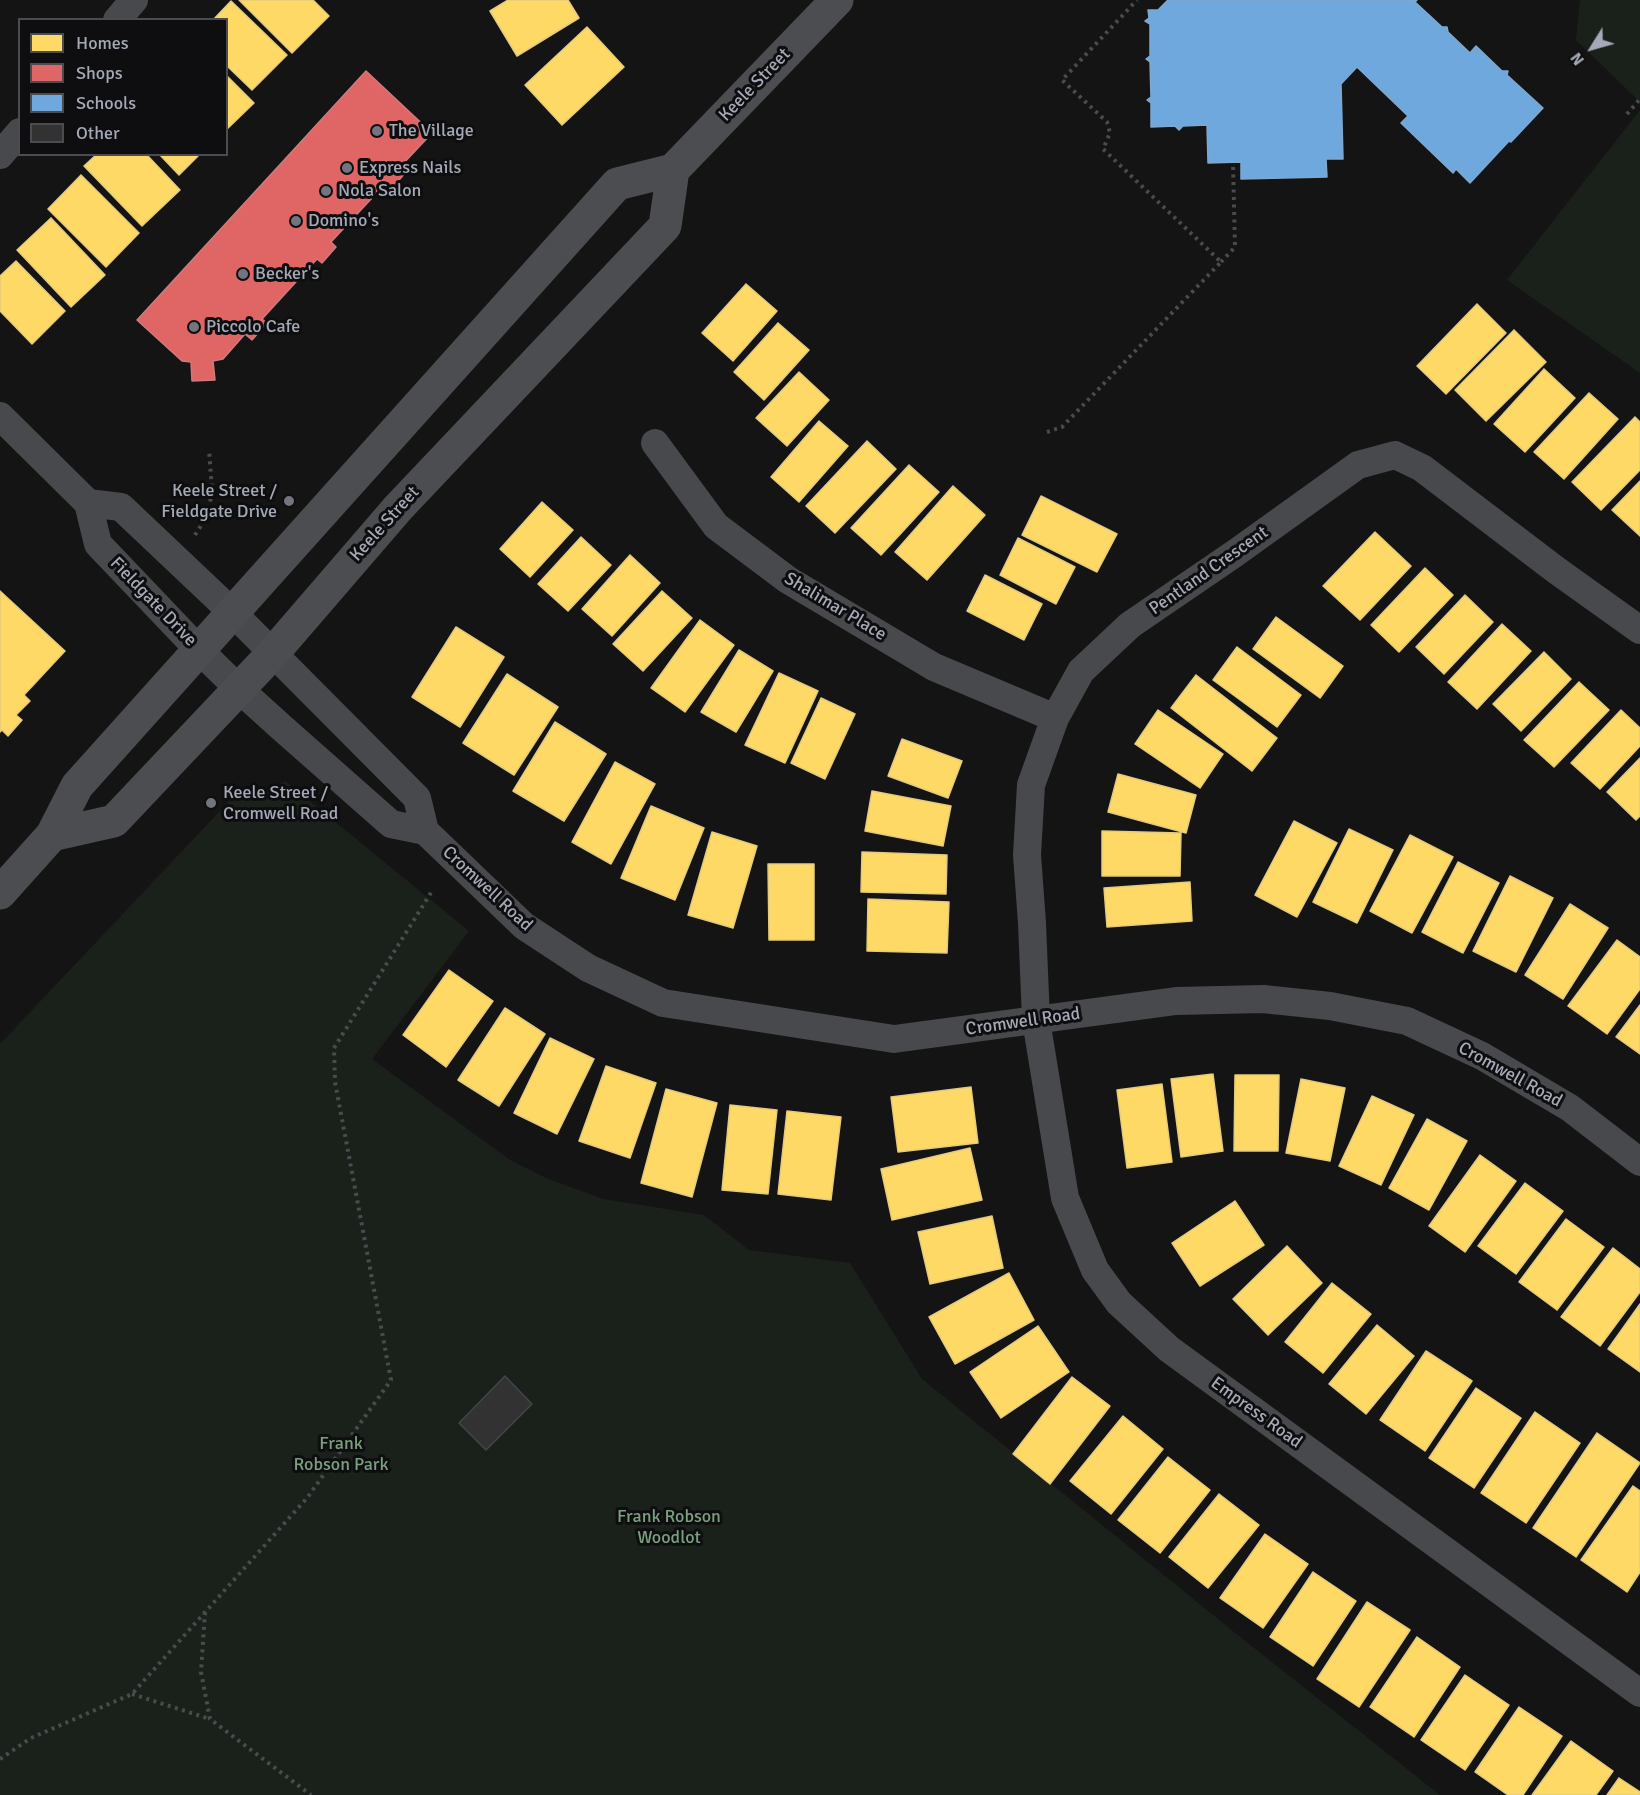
<!DOCTYPE html>
<html>
<head>
<meta charset="utf-8">
<style>
  body { margin:0 }
  #map { position:relative; width:1640px; height:1795px; overflow:hidden; background:#141414; font-family:Signika,sans-serif }
  canvas { display:block }
  .legend { position:absolute; left:18px; top:18px; width:210px; height:138px; box-sizing:border-box; background:#0e0e10; border:2px solid #4a4c52; margin:0; padding:8px 10px; list-style:none; font-size:18px; color:#a4a9b6 }
  .legend li { display:flex; align-items:center; gap:12px; height:30px }
  .legend b { width:30px; border:2px solid #4a4c52 }
  .north { position:absolute; left:1562px; top:18px; width:60px; height:60px; -webkit-text-stroke:4px #0e0e10; paint-order:stroke; rotate:233deg; font-size:16px; font-weight:700; line-height:24px; text-align:center; color:#a4a9b6 }
  .north::after { content:''; display:block; margin:auto; width:21px; height:27px; background:#a4a9b6; clip-path:polygon(50% 0,100% 100%,50% 72%,0 100%) }
</style>
</head>
<body>
<div id="map">
<canvas width="1640" height="1795"></canvas>
<ul class="legend">
<li><b style="height:16px;background:#ffd966"></b>Homes</li>
<li><b style="height:16px;background:#e06666"></b>Shops</li>
<li><b style="height:16px;background:#6fa8dc"></b>Schools</li>
<li><b style="height:16px;background:#323233"></b>Other</li>
</ul>
<div class="north">N</div>
</div>
<script>
const g = document.querySelector('canvas').getContext('2d');
g.lineJoin = 'round';
function fill(path, color) { g.fillStyle = color; g.fill(path, 'evenodd'); }
const poly = rows => new Path2D(rows.map(r => 'M' + r).join(''));
function stroke(path, color, width, dash) { g.strokeStyle = color; g.lineWidth = width; g.lineCap = dash ? 'butt' : 'round'; g.setLineDash(dash || []); g.stroke(path); }
function drawText(font, color, halo, rows, align = 'center') {
  g.font = font + ' Signika,sans-serif'; g.lineWidth = 6; g.setLineDash([]); g.textBaseline = 'middle'; g.strokeStyle = halo; g.fillStyle = color; for (const [text, x, y, turn = 0] of rows) {
    g.save(); g.translate(x, y); g.rotate((+turn || 0) * Math.PI / 180); g.textAlign = isNaN(turn) ? turn : align; if (halo) g.strokeText(text, 0, 0); g.fillText(text, 0, 0); g.restore();
  }
}
const green = poly([
  [1580,0,1640,0,1640,102,1576,40],
  [1640,110,1640,373,1507,280],
  [285,781,469,931,372,1059,510,1160,546,1178,603,1199,704,1215,749,1250,850,1263,922,1379,1244,1640,1440,1795,0,1795,0,1044,235,795,257,796]
]);
const homes = poly([
  [239,0,313,0,329,16,292,53,239,0],
  [508,0,568,0,579,18,517,56,490,11,508,0],
  [231,1,287,55,252,90,226,65,226,20,213,20,231,1],
  [587,27,624,67,562,125,525,85,587,27],
  [226,75,254,103,226,130,226,75],
  [97,154,146,154,180,190,142,226,84,166,97,154],
  [159,154,200,154,179,175,159,154],
  [81,175,139,233,106,267,48,209,81,175],
  [51,218,105,275,71,307,17,250,51,218],
  [16,261,65,311,32,344,0,311,0,276,16,261],
  [746,284,777,311,733,361,702,333,746,284],
  [1477,304,1506,333,1446,394,1417,366,1477,304],
  [778,323,809,350,764,400,734,372,778,323],
  [1514,330,1546,362,1486,421,1455,390,1514,330],
  [1544,369,1575,398,1525,452,1494,424,1544,369],
  [799,372,829,400,787,446,756,418,799,372],
  [1589,393,1618,419,1564,479,1534,452,1589,393],
  [1635,417,1640,422,1640,470,1601,510,1572,482,1635,417],
  [819,421,848,446,799,502,771,477,819,421],
  [867,441,896,469,835,533,806,506,867,441],
  [909,465,939,492,881,555,851,528,909,465],
  [1640,481,1640,536,1612,510,1640,481],
  [953,486,985,515,927,580,895,552,953,486],
  [1041,496,1117,534,1097,572,1022,535,1041,496],
  [542,502,573,530,530,577,500,549,542,502],
  [1375,532,1411,566,1360,620,1323,586,1375,532],
  [581,537,611,565,568,611,538,584,581,537],
  [1018,538,1075,567,1056,604,1000,575,1018,538],
  [630,555,660,583,612,636,582,609,630,555],
  [1425,568,1453,595,1399,652,1371,625,1425,568],
  [985,575,1042,604,1024,640,967,611,985,575],
  [0,591,65,651,24,695,30,701,16,715,22,720,8,736,2,730,0,732,0,591],
  [662,591,692,618,643,671,613,644,662,591],
  [1465,595,1493,622,1444,674,1416,647,1465,595],
  [1276,617,1343,666,1320,698,1253,649,1276,617],
  [700,620,734,645,685,712,651,688,700,620],
  [1502,624,1531,651,1477,709,1448,682,1502,624],
  [456,627,504,657,460,727,412,697,456,627],
  [1237,647,1301,695,1277,727,1213,680,1237,647],
  [739,650,773,671,736,732,701,712,739,650],
  [1544,652,1571,679,1521,731,1493,704,1544,652],
  [779,673,818,691,785,763,745,745,779,673],
  [507,674,558,707,514,775,463,743,507,674],
  [1196,675,1277,738,1252,771,1171,708,1196,675],
  [1579,682,1609,710,1554,767,1524,740,1579,682],
  [821,698,855,714,825,779,791,763,821,698],
  [1158,710,1223,754,1200,788,1135,744,1158,710],
  [1621,710,1640,728,1640,746,1600,789,1571,763,1621,710],
  [555,722,606,754,564,821,513,791,555,722],
  [902,739,962,761,948,798,888,776,902,739],
  [1640,758,1640,816,1636,820,1607,792,1640,758],
  [615,762,655,784,611,864,572,842,615,762],
  [1118,774,1196,795,1186,833,1108,812,1118,774],
  [872,791,951,806,943,846,865,831,872,791],
  [651,806,704,828,675,900,621,878,651,806],
  [1294,821,1337,843,1297,917,1255,895,1294,821],
  [1349,829,1393,850,1357,923,1313,902,1349,829],
  [1102,831,1181,833,1180,876,1102,876,1102,831],
  [712,832,757,846,733,928,688,915,712,832],
  [1410,835,1453,857,1412,933,1370,911,1410,835],
  [862,852,947,855,946,894,861,892,862,852],
  [1458,862,1499,883,1463,953,1422,932,1458,862],
  [768,864,814,864,814,940,769,940,768,864],
  [1510,876,1553,898,1516,972,1473,951,1510,876],
  [1190,882,1192,921,1107,927,1104,888,1190,882],
  [868,899,949,902,947,953,867,951,868,899],
  [1570,904,1608,928,1563,999,1525,975,1570,904],
  [1617,940,1640,957,1640,989,1607,1034,1568,1006,1617,940],
  [449,970,493,1001,446,1067,403,1035,449,970],
  [1640,1005,1640,1054,1616,1037,1640,1005],
  [505,1008,545,1034,499,1106,458,1080,505,1008],
  [550,1038,594,1059,557,1134,514,1113,550,1038],
  [606,1066,656,1083,630,1158,579,1141,606,1066],
  [1213,1074,1223,1151,1181,1157,1171,1079,1213,1074],
  [1235,1075,1279,1075,1278,1151,1234,1151,1235,1075],
  [1301,1079,1345,1088,1330,1161,1286,1153,1301,1079],
  [1162,1084,1172,1162,1127,1168,1117,1090,1162,1084],
  [971,1087,978,1143,898,1152,891,1097,971,1087],
  [666,1089,717,1103,692,1197,641,1183,666,1089],
  [1372,1096,1414,1115,1381,1185,1339,1166,1372,1096],
  [730,1105,777,1110,768,1194,722,1190,730,1105],
  [787,1111,841,1117,831,1200,778,1194,787,1111],
  [1427,1119,1467,1141,1429,1210,1389,1188,1427,1119],
  [970,1148,982,1200,892,1220,881,1169,970,1148],
  [1480,1155,1516,1181,1465,1252,1429,1226,1480,1155],
  [1525,1183,1563,1211,1516,1274,1478,1246,1525,1183],
  [1235,1201,1264,1245,1200,1286,1172,1243,1235,1201],
  [992,1216,1003,1268,930,1284,918,1232,992,1216],
  [1566,1219,1604,1247,1557,1310,1519,1282,1566,1219],
  [1287,1246,1322,1283,1268,1335,1233,1299,1287,1246],
  [1613,1248,1640,1269,1640,1292,1600,1346,1561,1317,1613,1248],
  [1009,1273,1034,1320,955,1364,929,1317,1009,1273],
  [1332,1283,1371,1314,1323,1373,1285,1342,1332,1283],
  [1640,1304,1640,1372,1608,1349,1640,1304],
  [1377,1325,1414,1356,1366,1414,1329,1384,1377,1325],
  [1038,1326,1069,1372,1001,1418,970,1372,1038,1326],
  [1426,1351,1472,1381,1425,1451,1380,1420,1426,1351],
  [1072,1377,1110,1406,1050,1484,1013,1454,1072,1377],
  [1476,1388,1521,1418,1474,1488,1429,1458,1476,1388],
  [1535,1412,1580,1443,1526,1523,1481,1493,1535,1412],
  [1123,1416,1163,1449,1111,1514,1070,1481,1123,1416],
  [1597,1433,1640,1463,1576,1557,1533,1528,1597,1433],
  [1168,1457,1210,1490,1160,1553,1118,1520,1168,1457],
  [1633,1486,1640,1491,1640,1572,1627,1592,1581,1560,1633,1486],
  [1219,1494,1259,1525,1208,1588,1169,1557,1219,1494],
  [1265,1534,1308,1564,1263,1628,1220,1598,1265,1534],
  [1313,1572,1356,1601,1313,1666,1270,1637,1313,1572],
  [1367,1602,1410,1630,1359,1707,1317,1679,1367,1602],
  [1417,1637,1460,1667,1414,1737,1370,1707,1417,1637],
  [1465,1675,1509,1705,1465,1770,1421,1740,1465,1675],
  [1519,1707,1562,1736,1523,1795,1508,1795,1475,1772,1519,1707],
  [1571,1741,1613,1771,1596,1795,1532,1795,1571,1741],
  [1619,1778,1640,1792,1640,1795,1607,1795,1619,1778]
]);
const shops = poly([
  [366,71,432,133,401,166,407,171,392,188,386,183,331,242,336,247,322,263,317,259,262,319,267,323,252,340,245,334,223,359,213,361,215,380,192,381,191,362,182,361,137,320,366,71]
]);
const schools = poly([
  [1168,0,1417,0,1415,2,1442,27,1447,27,1448,32,1470,53,1476,46,1502,71,1508,71,1507,75,1543,108,1511,142,1509,141,1470,183,1456,169,1453,173,1401,123,1408,116,1357,67,1341,84,1343,159,1326,159,1327,177,1241,179,1241,162,1208,163,1207,125,1183,126,1179,130,1175,126,1151,127,1151,103,1147,100,1151,97,1150,62,1146,59,1150,56,1150,24,1145,21,1149,18,1148,10,1158,10,1168,0]
]);
const building = poly([
  [505,1376,532,1404,486,1450,459,1423,505,1376]
]);
const path = poly([
  [1627,114,1640,99],
  [1221,262,1235,247,1233,163],
  [1047,432,1062,427,1221,262,1103,149,1110,133,1107,122,1062,80,1137,0],
  [195,535,208,515,212,490,209,450],
  [205,1612,201,1672,210,1719,311,1795],
  [132,1694,210,1719],
  [0,1759,31,1738,132,1694,307,1498,391,1380,335,1082,334,1048,432,891]
]);
const minor = poly([
  [117,20,134,0],
  [0,155,20,132],
  [0,416,88,503,98,544,199,650,239,689,281,727,391,824,425,831,524,926,588,968,663,1003,894,1039,1176,1001,1263,999,1330,1006,1407,1021,1482,1056,1570,1108,1640,1162],
  [655,443,716,526,788,580,934,667,1055,718],
  [88,503,121,507,233,613,417,798,425,831],
  [1640,630,1556,570,1422,468,1395,455,1358,465,1234,554,1130,625,1081,671,1055,718,1031,785,1027,855,1032,923,1036,1020,1065,1198,1095,1270,1119,1303,1169,1349,1640,1693]
]);
const secondary = poly([
  [52,835,114,821,273,653,398,508,665,226,673,170],
  [0,893,52,835,77,786,617,184,673,170,837,0]
]);
const markers = [
  [377,131,6,"#72757d"],
  [347,168,6,"#72757d"],
  [326,191,6,"#72757d"],
  [296,221,6,"#72757d"],
  [243,274,6,"#72757d"],
  [194,327,6,"#72757d"],
  [289,501,6,"#72757d"],
  [211,803,6,"#72757d"]
];
const streetNames = [
  ["Keele Street",755,85,-46],
  ["Keele Street",385,524,-48],
  ["Pentland Crescent",1209,571,-35],
  ["Fieldgate Drive",153,602,46],
  ["Shalimar Place",835,607,31],
  ["Cromwell Road",487,889,43],
  ["Cromwell Road",1023,1022,-8],
  ["Cromwell Road",1510,1075,29],
  ["Empress Road",1256,1413,36]
];
const poiNames = [
  ["The Village",389,131],
  ["Express Nails",359,168],
  ["Nola Salon",338,191],
  ["Domino's",308,221],
  ["Becker's",255,274],
  ["Piccolo Cafe",206,327],
  ["Keele Street /",277,491,"right"],
  ["Fieldgate Drive",277,512,"right"],
  ["Keele Street /",223,793],
  ["Cromwell Road",223,814]
];
const parkNames = [
  ["Frank",341,1444],
  ["Robson Park",341,1465],
  ["Frank Robson",669,1517],
  ["Woodlot",669,1538]
];
fill(green, '#1a211b');
fill(homes, '#ffd966');
stroke(homes, '#e4cb7e', 1.5);
fill(shops, '#e06666');
stroke(shops, '#ce7a7e', 1.5);
fill(schools, '#6fa8dc');
stroke(schools, '#7fa8d1', 1.5);
fill(building, '#323233');
stroke(building, '#424448', 1.5);
stroke(path, '#4a4b4f', 4, [3, 4.5]);
stroke(minor, '#48494d', 28);
stroke(secondary, '#4c4d51', 33);
for (const [x, y, r, color] of markers) { const dot = new Path2D(); dot.arc(x, y, r, 0, 2 * Math.PI); g.fillStyle = color; g.fill(dot); stroke(dot, '#0e0e10', 2); }
drawText('18px', '#a4a9b6', '#0e0e10', streetNames);
drawText('18px', '#a4a9b6', '#0e0e10', poiNames, 'left');
drawText('18px', '#7aa17e', '#0e0e10', parkNames);
</script>
</body>
</html>
